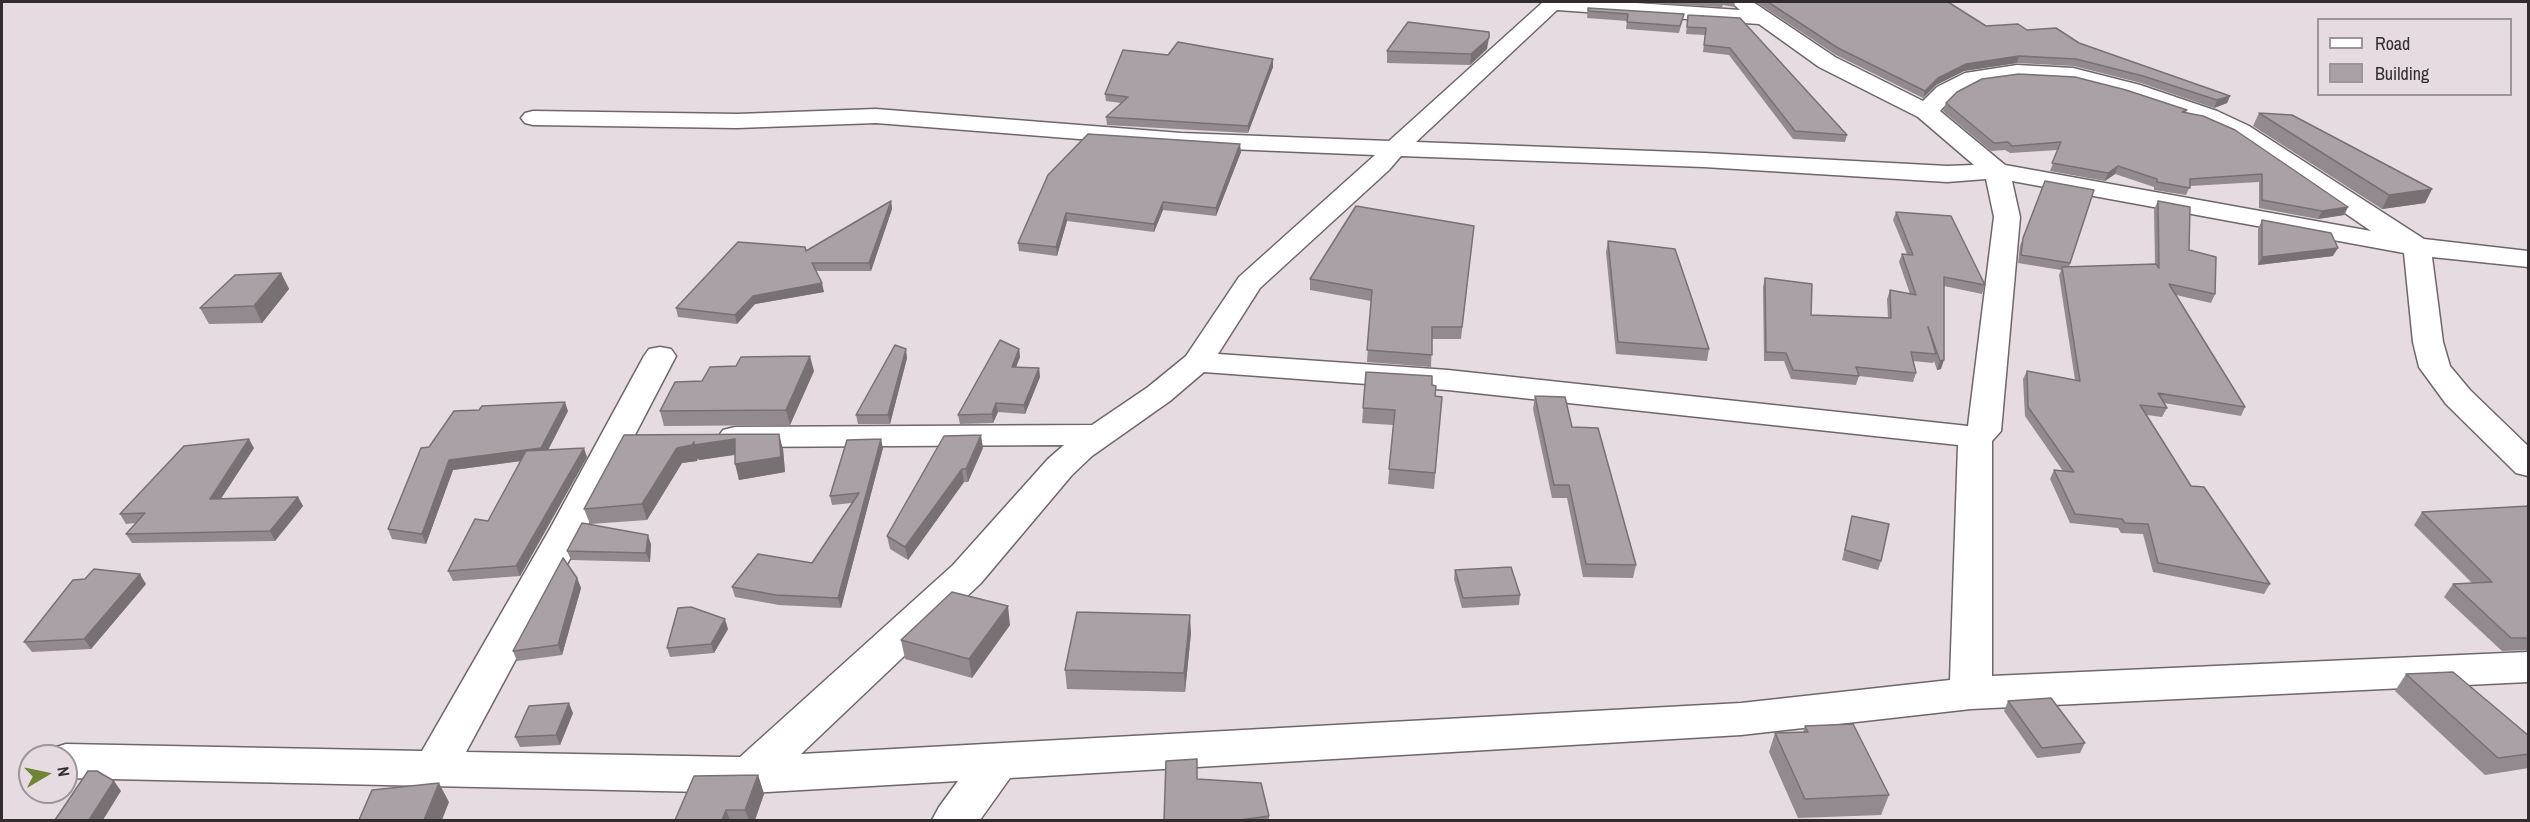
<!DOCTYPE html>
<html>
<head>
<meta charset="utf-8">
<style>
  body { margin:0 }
  #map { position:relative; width:2530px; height:822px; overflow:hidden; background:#e5dbe0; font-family:"Archivo Narrow",sans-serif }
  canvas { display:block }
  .frame { position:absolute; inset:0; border:3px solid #312d2f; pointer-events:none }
  .legend { position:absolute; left:2317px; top:18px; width:195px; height:78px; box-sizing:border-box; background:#e5dbe0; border:2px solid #9d9599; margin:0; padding:8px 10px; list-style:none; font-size:18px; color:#312d2f }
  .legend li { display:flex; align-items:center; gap:12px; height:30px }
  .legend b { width:30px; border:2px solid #9d9599 }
  .north { position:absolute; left:18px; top:744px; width:60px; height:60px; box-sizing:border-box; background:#e5dbe0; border:2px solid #9d9599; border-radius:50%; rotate:81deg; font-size:16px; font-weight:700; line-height:24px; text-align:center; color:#312d2f }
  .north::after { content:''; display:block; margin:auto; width:21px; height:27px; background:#6f8435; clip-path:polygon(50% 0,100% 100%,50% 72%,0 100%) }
</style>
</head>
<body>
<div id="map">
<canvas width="2530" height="822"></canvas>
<div class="frame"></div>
<ul class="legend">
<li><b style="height:8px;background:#fff"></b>Road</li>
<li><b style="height:16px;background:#aaa1a6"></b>Building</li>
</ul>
<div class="north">N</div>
</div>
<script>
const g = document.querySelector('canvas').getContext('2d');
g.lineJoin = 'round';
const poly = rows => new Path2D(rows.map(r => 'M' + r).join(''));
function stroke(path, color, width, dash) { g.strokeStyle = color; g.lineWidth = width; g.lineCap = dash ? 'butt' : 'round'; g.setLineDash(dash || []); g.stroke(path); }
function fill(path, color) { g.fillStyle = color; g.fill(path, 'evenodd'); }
const minor = poly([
  [1543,2,1622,2,1740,10,1731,2,1753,2,1835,57,1923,101,1937,87,1965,73,2017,65,2073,68,2140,85,2217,111,2249,126,2424,239,2528,251,2528,267,2432,257,2443,342,2450,366,2470,390,2528,446,2528,476,2516,473,2446,404,2419,367,2413,342,2404,253,2012,181,2020,217,2001,431,1992,441,1992,676,2528,652,2528,682,1971,709,1741,735,1010,778,980,820,932,820,939,807,958,781,750,793,66,778,66,756,47,756,50,749,66,744,422,751,551,527,644,356,649,349,660,347,671,349,676,356,587,527,466,752,740,757,953,565,1048,459,1064,445,735,447,723,444,718,437,723,430,735,427,1092,425,1148,387,1186,356,1239,277,1375,155,1181,147,876,123,737,128,533,125,525,123,521,118,525,113,533,111,737,114,876,109,1181,133,1389,141,1543,2],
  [1557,10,1759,24,1819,67,1918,117,1974,165,1947,166,1704,153,1416,142,1557,10],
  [2017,79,2073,82,2124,95,2201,121,2233,136,2371,231,2005,165,1940,111,1953,97,1979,84,2017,79],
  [1401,156,1704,167,1947,182,1986,179,1994,217,1968,426,1448,370,1218,354,1260,288,1389,170,1401,156],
  [1204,372,1448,390,1958,445,1950,680,1741,703,801,754,981,583,1072,475,1092,456,1170,401,1204,372]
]);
const wall = poly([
  [1622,2,1735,2,1734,7,1723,5,1722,7],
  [1756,2,1948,2,1986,26,2027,30,2079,43,2230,96,2227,103,2214,108,2141,83,2074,66,2017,63,1964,71,1936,85,1923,98,1836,55],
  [1588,8,1684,14,1679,33,1626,29,1627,21,1587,18],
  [1688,15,1847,135,1845,142,1793,139,1729,55,1703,52,1705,35,1686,34],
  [1487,49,1470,65,1387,63,1387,51],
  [1168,55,1273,59,1273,67,1248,133,1107,125,1106,117,1121,103,1106,101,1105,94],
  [1946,103,2187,110,2186,112,2348,207,2344,215,2318,219,2259,208,2259,182,2190,186,2186,195,2154,190,2154,187,2115,174,2105,181,2050,171,2058,150,2010,153,2005,150,1991,151,1943,111],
  [2259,113,2432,189,2425,203,2382,209,2253,126],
  [1088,134,1241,152,1216,216,1163,210,1154,232,1067,221,1057,256,1019,251,1018,243],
  [2045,181,2094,190,2069,267,2155,264,2154,209,2158,201,2215,294,2211,303,2176,295,2245,407,2241,416,2164,403,2167,408,2162,417,2147,415,2191,486,2270,584,2264,594,2153,572,2143,534,2121,533,2118,528,2070,523,2050,479,2054,470,2063,471,2025,416,2023,379,2027,371,2075,380,2059,275,2061,270,2018,263,2020,246],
  [891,201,892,209,871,271,816,271,824,292,755,304,737,324,678,317,676,308,806,251],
  [1896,212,1985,285,1982,294,1944,286,1941,369,1937,370,1934,361,1933,363,1913,361,1916,373,1913,382,1859,376,1856,385,1791,379,1784,361,1764,361,1763,287,1765,278,1811,315,1888,318,1887,299,1890,290,1910,294,1899,262,1902,254,1907,254,1893,220],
  [2262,220,2333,256,2258,265,2258,229],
  [1474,226,1461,339,1432,339,1431,367,1367,362,1371,301,1310,290,1310,279],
  [1608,241,1709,349,1707,361,1616,354,1606,252],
  [281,273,289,289,262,323,209,324,200,308],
  [1019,349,1020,357,1016,367,1039,368,1040,377,1025,414,998,412,993,423,960,424,958,415],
  [907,358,890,424,858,424,856,415],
  [814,371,790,425,664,426,660,411,702,381],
  [1366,372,1432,385,1435,396,1442,397,1434,489,1388,484,1393,425,1362,423],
  [1535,396,1572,427,1636,565,1633,578,1583,577,1567,498,1552,498,1533,409],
  [568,411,548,450,587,457,520,576,453,581,448,571,488,521,521,461,453,470,426,544,392,539,388,529,429,447],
  [624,435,783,449,785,472,739,480,735,455,699,460,698,458,697,461,682,463,647,520,590,524,584,509],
  [254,448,221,498,298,497,303,506,275,541,132,543,126,534,135,523,126,524,120,514],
  [883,448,841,608,779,605,735,597,732,587,812,563,852,503,832,505,830,496],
  [983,448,968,482,964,482,908,560,890,549,887,536],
  [2529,506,2529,650,2502,651,2444,597,2453,584,2472,583,2414,525,2422,512],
  [1852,516,1881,561,1878,570,1842,560],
  [651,544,650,562,571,560,567,551],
  [1455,570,1520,595,1519,605,1462,608,1454,579],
  [577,578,581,588,562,655,517,661,513,651],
  [146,584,91,649,32,652,24,642],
  [1010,625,972,678,905,659,901,640],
  [728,629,714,653,670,657,667,648],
  [1191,633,1185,692,1067,689,1065,670],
  [2406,674,2529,754,2529,768,2485,775,2395,691],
  [2008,701,2085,743,2080,753,2037,758,2004,711],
  [573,713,560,745,520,747,515,737],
  [1805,726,1889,795,1881,815,1798,818,1769,752,1775,733,1803,732],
  [1197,769,1197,779,1269,816,1269,820,1164,820],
  [758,775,764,794,755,820,675,820]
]);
const shadedWall = poly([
  [1489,38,1487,49,1470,65,1471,54],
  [2019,56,2017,63,1964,71,1936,85,1923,98,1925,91,1938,78,1966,64],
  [1273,59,1273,67,1248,133,1248,126],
  [2230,96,2227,103,2214,108,2217,100],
  [1240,144,1241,152,1216,216,1216,208],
  [2118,166,2115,174,2105,181,2108,173],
  [2432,189,2425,203,2382,209,2389,195],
  [891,201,892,209,871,271,869,263],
  [1163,202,1163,210,1154,232,1154,224],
  [2348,207,2344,215,2318,219,2322,211],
  [1066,213,1067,221,1057,256,1056,247],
  [2338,248,2333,256,2258,265,2262,257],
  [281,273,289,289,262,323,254,306],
  [822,283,824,292,755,304,737,324,735,315,753,296],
  [906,349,907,358,890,424,888,415],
  [1019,349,1020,357,1013,375,1012,367],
  [810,356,814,371,790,425,786,410],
  [1944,360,1941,369,1937,370,1940,361],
  [1039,368,1040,377,1025,414,1024,405],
  [565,402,568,411,544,458,453,470,426,544,422,534,449,460],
  [996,403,998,412,993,423,992,414],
  [779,434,783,449,785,472,739,480,735,464],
  [981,435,983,448,968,482,966,469],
  [249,439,254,448,215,508,210,499],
  [735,439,739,454,699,460,698,458,697,461,682,463,647,520,642,504,677,448,694,442],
  [881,439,883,448,841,608,838,598],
  [584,448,587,457,520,576,516,566],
  [962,469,964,482,908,560,905,547],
  [298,497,303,506,275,541,270,531],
  [648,535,651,544,650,562,646,553],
  [140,574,146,584,91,649,84,639],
  [577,578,581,588,562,655,558,645],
  [1008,606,1010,625,972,678,969,659],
  [1190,615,1191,633,1185,692,1184,673],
  [725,619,728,629,714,653,711,644],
  [569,703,573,713,560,745,556,735],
  [758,775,764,794,755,820,749,820,745,810],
  [114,781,121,791,103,820,89,820],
  [439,783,449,802,442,820,424,820],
  [726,810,730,820,722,820]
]);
const building = poly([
  [1768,2,1948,2,1986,26,2018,24,2027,30,2056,28,2079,43,2230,96,2217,100,2143,76,2076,59,2019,56,1966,64,1938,78,1925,91,1838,48,1768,2],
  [1588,8,1684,14,1680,26,1627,22,1628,14,1588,11,1588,8],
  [1688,15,1740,18,1847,135,1795,131,1730,48,1704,45,1706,28,1687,27,1688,15],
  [1408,22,1489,32,1489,38,1471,54,1387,51,1408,22],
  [1178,42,1273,59,1248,126,1106,117,1128,97,1105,94,1123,50,1168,55,1178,42],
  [2019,74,2075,77,2126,90,2187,110,2182,112,2203,116,2235,130,2348,207,2322,211,2262,200,2262,174,2190,179,2190,188,2157,182,2157,179,2118,166,2108,173,2052,163,2061,142,2012,146,2008,142,1994,143,1946,103,1957,92,1982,79,2019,74],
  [2259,113,2292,115,2432,189,2389,195,2259,113],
  [1088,134,1240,144,1216,208,1163,202,1154,224,1066,213,1056,247,1018,243,1048,175,1088,134],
  [2045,181,2094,190,2070,263,2021,255,2023,238,2045,181],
  [891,201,869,263,812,263,822,283,753,296,735,315,676,308,738,242,805,247,806,251,891,201],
  [2158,201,2190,207,2189,250,2216,257,2215,294,2169,284,2245,407,2158,393,2167,408,2140,405,2191,486,2204,487,2270,584,2158,563,2148,524,2125,523,2122,519,2075,514,2054,470,2074,472,2028,407,2027,371,2080,381,2062,267,2156,264,2159,268,2158,201],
  [1356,206,1474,226,1462,327,1432,327,1432,355,1367,350,1372,290,1310,279,1356,206],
  [1896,212,1951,216,1985,285,1944,277,1944,360,1940,361,1928,327,1936,354,1911,352,1916,373,1856,367,1859,376,1793,370,1786,353,1766,352,1765,278,1812,284,1811,315,1891,318,1890,290,1916,295,1902,254,1913,255,1896,212],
  [2262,220,2331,233,2338,248,2262,257,2262,220],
  [1608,241,1675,249,1709,349,1618,342,1608,241],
  [281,273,254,306,200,308,235,275,281,273],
  [1000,340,1019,349,1012,367,1039,368,1024,405,996,403,992,414,958,415,1000,340],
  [895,345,906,349,888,415,856,415,895,345],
  [810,356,786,410,660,411,675,382,702,381,710,367,736,366,741,357,810,356],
  [1366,372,1432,376,1432,385,1436,386,1435,396,1442,397,1435,473,1389,469,1395,410,1363,408,1366,372],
  [1535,396,1565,397,1572,427,1598,428,1636,565,1586,564,1569,485,1554,485,1535,396],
  [565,402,541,448,449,460,422,534,388,529,421,448,429,447,454,411,479,410,482,406,565,402],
  [779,434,781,457,735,464,735,439,694,445,694,442,692,445,677,448,642,504,584,509,624,435,779,434],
  [981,435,966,469,962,469,905,547,887,536,944,436,981,435],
  [249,439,210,499,298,497,270,531,126,534,145,513,120,514,184,446,249,439],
  [881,439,838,598,776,595,732,587,758,554,812,563,859,493,830,496,847,440,881,439],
  [584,448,516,566,448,571,475,519,488,521,526,451,584,448],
  [2529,506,2529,638,2511,638,2453,584,2492,582,2422,512,2529,506],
  [1852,516,1889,524,1881,561,1845,550,1852,516],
  [582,523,648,535,646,553,567,551,582,523],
  [563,558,577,578,558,645,513,651,563,558],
  [1511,567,1520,595,1463,598,1455,570,1511,567],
  [94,569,140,574,84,639,24,642,73,580,85,579,94,569],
  [952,592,1008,606,969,659,901,640,952,592],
  [691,607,725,619,711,644,667,648,678,608,691,607],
  [1077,612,1190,615,1184,673,1065,670,1077,612],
  [2453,672,2529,736,2529,754,2498,758,2406,674,2453,672],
  [2051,698,2085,743,2042,748,2008,701,2051,698],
  [569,703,556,735,515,737,529,706,569,703],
  [1853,724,1889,795,1805,799,1775,733,1808,732,1805,726,1853,724],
  [1197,759,1197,779,1261,783,1269,816,1240,820,1164,820,1166,761,1197,759],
  [88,771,97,771,114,781,89,820,55,820,88,771],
  [758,775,745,810,726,810,722,820,675,820,694,776,758,775],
  [439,783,424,820,359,820,372,790,439,783]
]);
stroke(minor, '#6f666b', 3);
fill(minor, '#fff');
fill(wall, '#928a8f');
fill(shadedWall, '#777174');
fill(building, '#aaa1a6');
stroke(building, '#777174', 1.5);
</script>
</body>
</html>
